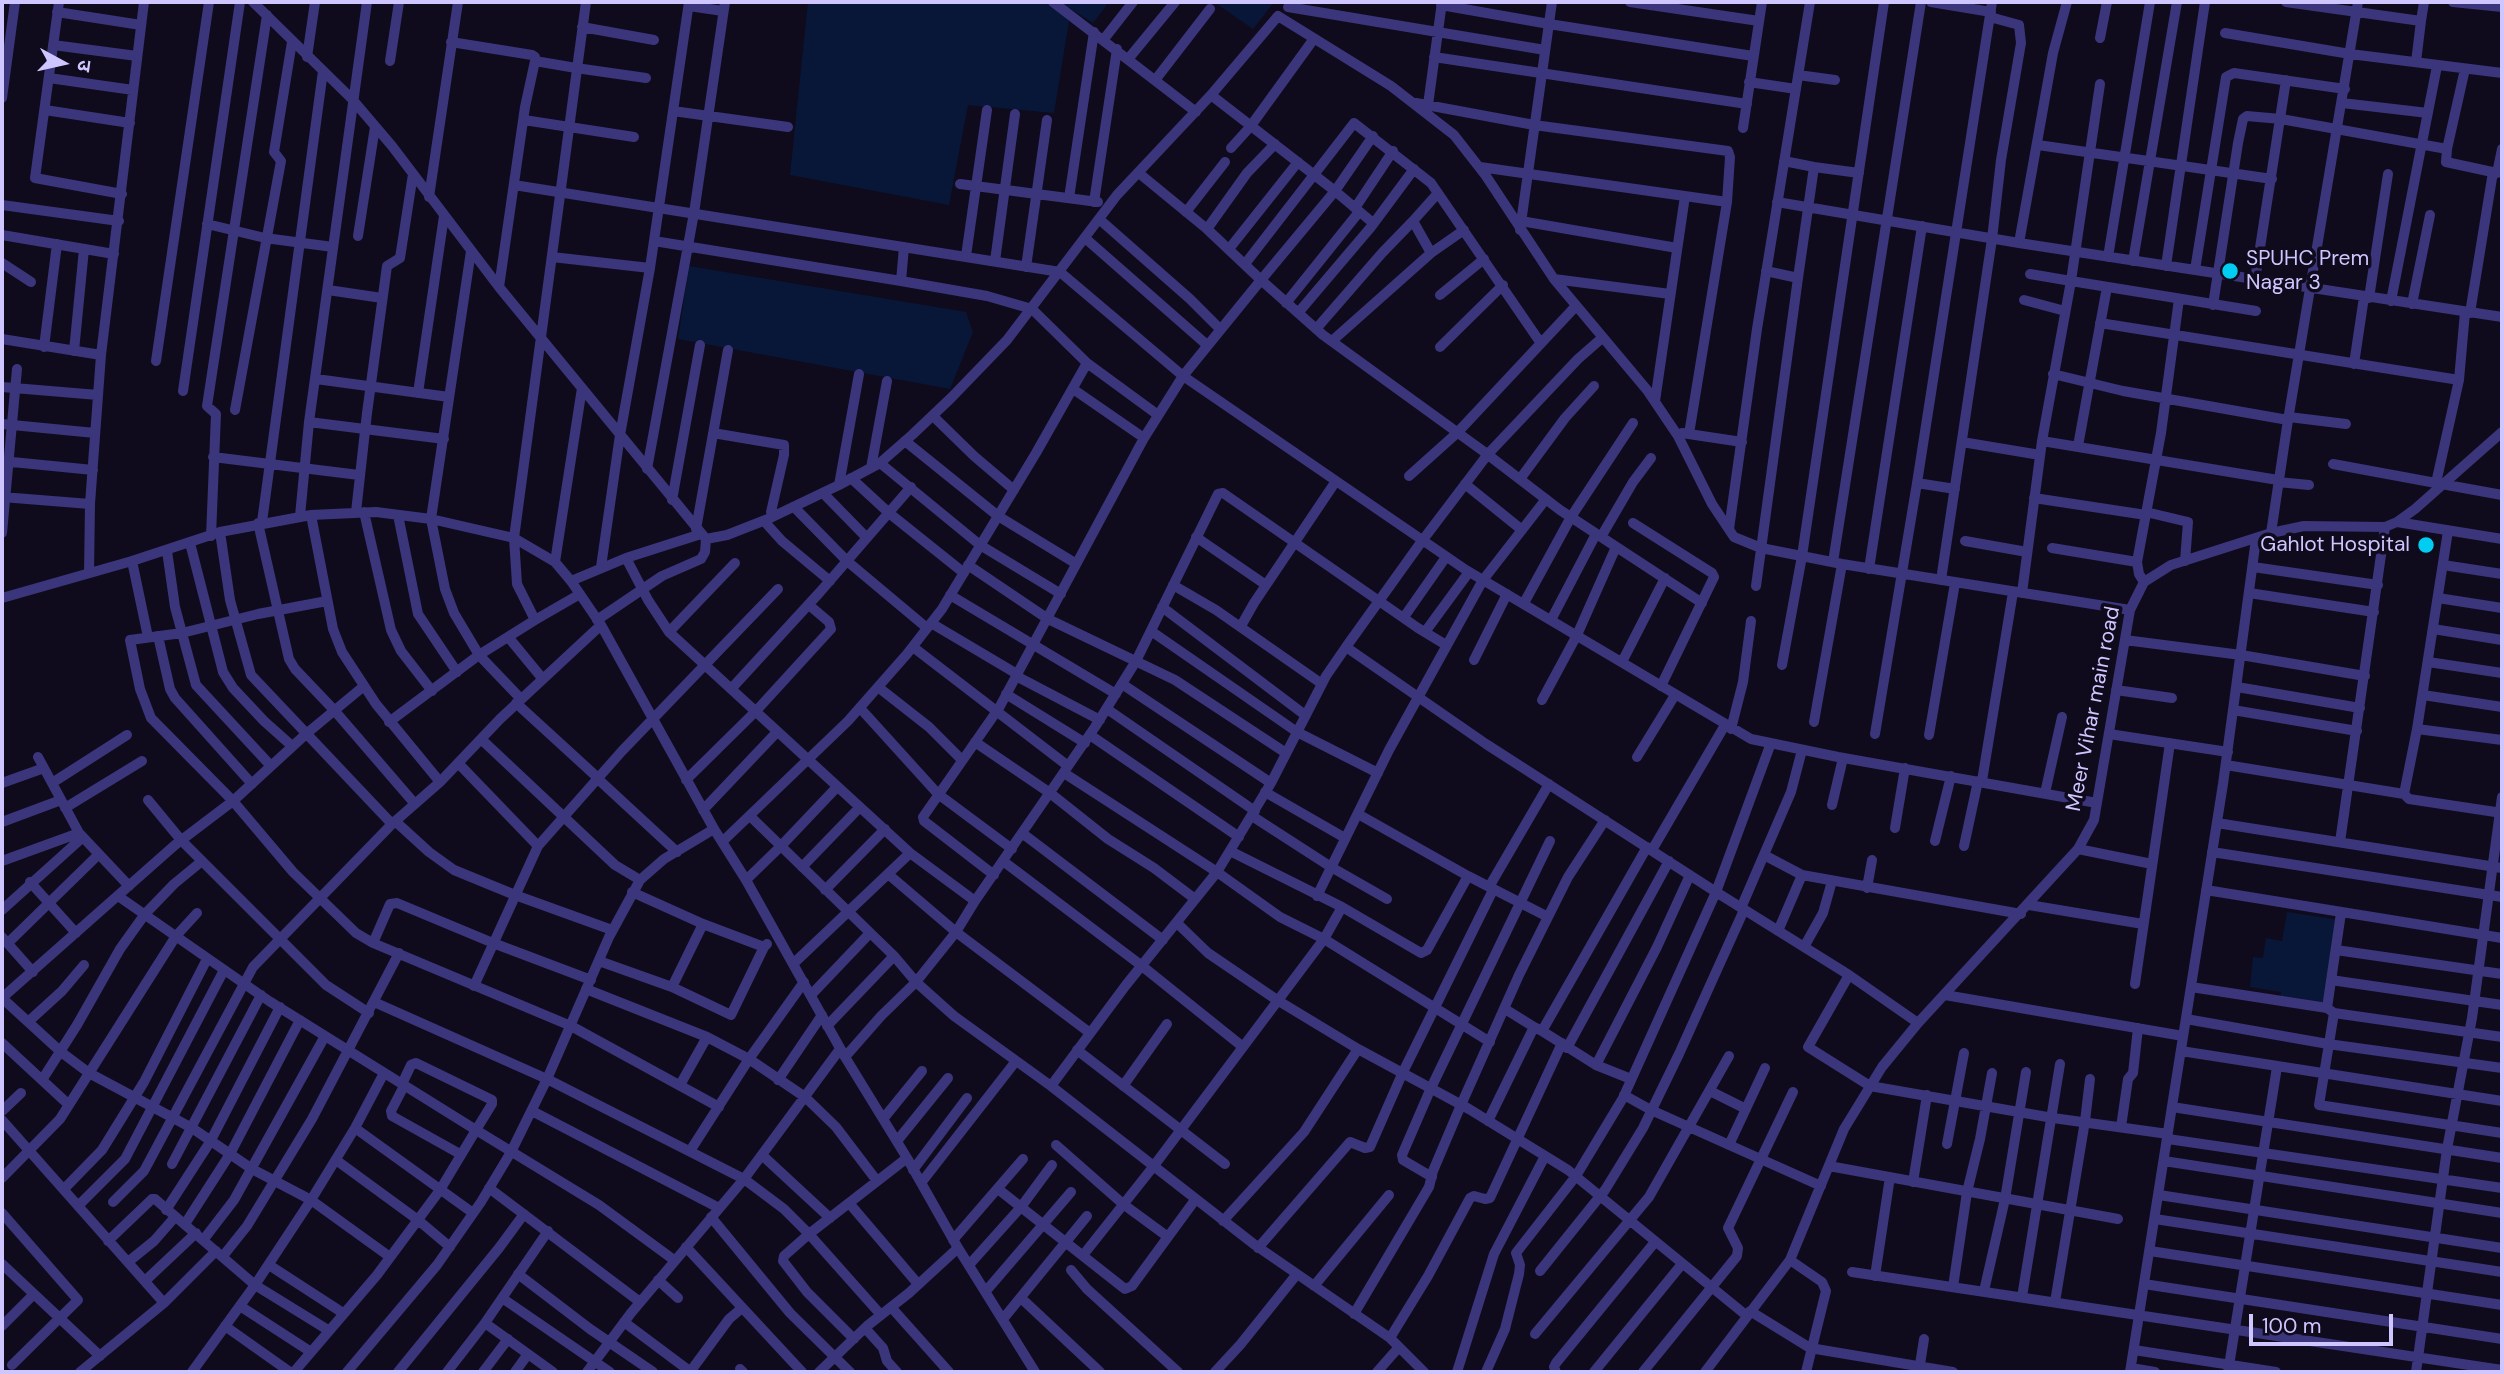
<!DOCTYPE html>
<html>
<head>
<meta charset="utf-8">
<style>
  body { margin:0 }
  #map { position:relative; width:2504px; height:1374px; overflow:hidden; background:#0f0b1c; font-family:"DM Sans","Noto Sans Devanagari",sans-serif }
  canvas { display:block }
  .frame { position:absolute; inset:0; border:4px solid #cfc6ff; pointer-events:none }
  .north { position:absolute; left:28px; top:28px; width:70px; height:70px; -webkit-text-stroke:5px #0f0b1c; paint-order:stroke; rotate:98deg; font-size:19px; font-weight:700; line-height:28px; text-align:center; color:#cfc6ff }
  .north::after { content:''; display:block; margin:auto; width:24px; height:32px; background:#cfc6ff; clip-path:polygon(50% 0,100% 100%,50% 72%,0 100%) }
  .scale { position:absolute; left:2249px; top:1314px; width:144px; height:32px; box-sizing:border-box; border:4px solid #cfc6ff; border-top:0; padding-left:9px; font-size:21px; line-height:24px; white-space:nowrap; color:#cfc6ff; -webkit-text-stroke:5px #0f0b1c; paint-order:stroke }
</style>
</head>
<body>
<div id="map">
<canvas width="2504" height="1374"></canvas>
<div class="frame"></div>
<div class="north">उ</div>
<div class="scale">100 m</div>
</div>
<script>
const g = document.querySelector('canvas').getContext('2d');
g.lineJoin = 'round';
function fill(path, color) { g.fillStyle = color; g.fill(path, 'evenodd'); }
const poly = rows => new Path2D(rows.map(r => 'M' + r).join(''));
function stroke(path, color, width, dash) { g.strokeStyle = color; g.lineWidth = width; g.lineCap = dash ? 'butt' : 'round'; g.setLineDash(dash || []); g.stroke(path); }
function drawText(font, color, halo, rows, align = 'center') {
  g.font = font + ' "DM Sans",sans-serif'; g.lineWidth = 7; g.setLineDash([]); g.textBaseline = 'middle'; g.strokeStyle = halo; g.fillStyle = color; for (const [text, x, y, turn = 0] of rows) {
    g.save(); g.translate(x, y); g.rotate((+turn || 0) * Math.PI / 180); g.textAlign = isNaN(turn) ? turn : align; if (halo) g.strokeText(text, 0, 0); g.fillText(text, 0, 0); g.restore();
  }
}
const water = poly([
  [808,2,1047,2,1069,21,1054,113,968,105,949,205,790,175],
  [1060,2,1109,2,1093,23],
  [1214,2,1274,2,1253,29],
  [689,266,966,312,973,332,950,389,678,339],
  [2287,912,2340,920,2327,1006,2280,999,2281,992,2250,987,2253,957,2263,958,2266,938,2282,941]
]);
const minor = poly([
  [59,2,35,178,122,194],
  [253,2,352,99,392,146,499,287,706,539,727,535,768,519,839,485,880,463,912,435,951,398,1007,340,1117,195,1211,95,1278,16,1391,86,1454,135,1486,176,1554,279,1647,390,1678,436,1712,504,1734,537,1761,548,1842,564,2130,610],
  [1053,2,1196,112],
  [1630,2,1759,21],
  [1931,2,1991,12],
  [2286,2,2421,21,2424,2],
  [2453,2,2502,7],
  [1441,5,1549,24,1753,56],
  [689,6,723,11],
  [1288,7,1545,50],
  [57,12,141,25],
  [582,27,654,40],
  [2225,33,2350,54,2502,73],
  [2100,38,2107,2],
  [1104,39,1133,2],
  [451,42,532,55,535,57,535,61,576,68,646,78],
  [53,45,137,56],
  [307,57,315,2],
  [1434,57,1747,104],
  [1129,58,1175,2],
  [390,61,399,2],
  [2416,62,2421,21],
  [1798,75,1835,80],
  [49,78,133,90],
  [1156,79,1210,9],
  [1749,82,1796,89],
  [1211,95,1335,191,1373,223],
  [2,98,15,2],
  [1416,103,1534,125,1728,151,1730,157,1727,202,1689,434],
  [2342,103,2428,113],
  [1428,105,1442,2],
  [45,110,130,123],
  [673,111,788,127],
  [524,120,634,137],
  [1743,128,1762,2],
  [1373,136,1335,191,1261,280,1323,335,1483,451,1560,510,1702,603],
  [2038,145,2272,179],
  [1231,148,1250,127,1313,40],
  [2447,149,2465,69],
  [1784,161,1814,167,1798,278],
  [1480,167,1727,202],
  [1814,167,1859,173],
  [1140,174,1207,229,1261,280,1183,376,1466,570,1751,739,1838,757,2097,803],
  [960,184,1098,202],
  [514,185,1060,272,1183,376,1144,438,999,708,923,817,924,821,994,875],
  [429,197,458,2],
  [1069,198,1094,32],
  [1094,202,1117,49],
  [1777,202,2019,243,2502,317],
  [2,205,119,221],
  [1355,208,1393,151],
  [1186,212,1225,162],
  [1099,219,1190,299,1220,329],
  [1521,221,1677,248],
  [207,224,265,238,333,247],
  [1207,229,1247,173,1275,144],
  [1520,230,1552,2],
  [2,235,114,254],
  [358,236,375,127],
  [1085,238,1207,345],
  [654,241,901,281],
  [2019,243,2053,53,2067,2],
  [1229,249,1298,162],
  [471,251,431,519,445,589,454,613,479,655,521,699],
  [1431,253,1413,221,1438,193],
  [966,256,987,110],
  [552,257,650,268],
  [2108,257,2150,2],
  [995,261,1015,114],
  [2133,261,2177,2],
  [2,263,31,282],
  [1245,264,1354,123,1431,183,1540,342],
  [2166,266,2205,2],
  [1026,267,1047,120],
  [2195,270,2226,77,2234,73,2345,89],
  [2030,274,2071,281,2100,84],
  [1554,279,1670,294],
  [2255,280,2286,80],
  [499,287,525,107,535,61],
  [328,290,382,298],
  [1440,295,1484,259],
  [2369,298,2388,174],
  [2024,300,2065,311],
  [2391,301,2437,66],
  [1286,303,1359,212],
  [2412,304,2430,215],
  [2213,305,2238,143,2243,119,2247,116,2281,119,2447,149,2446,162,2497,173,2502,149],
  [1298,313,1371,227,1414,169],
  [2470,313,2493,172],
  [2100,323,2459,380,2436,483,2502,495],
  [1316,329,1382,253,1413,221],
  [2,339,101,355],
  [1332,341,1431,253,1464,230],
  [44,347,57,244],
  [1440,347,1503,285],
  [74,351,84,249],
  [156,361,209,2],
  [1087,363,1158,415],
  [2354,364,2364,297],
  [2053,374,2123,391,2288,420],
  [316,379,449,397],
  [2459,380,2465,312],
  [2,387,98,395],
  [1073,389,1144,438],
  [183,391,240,2],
  [418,393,444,216],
  [1655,401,1685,196],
  [235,410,281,161,274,152,292,42],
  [933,416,974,456,1014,490],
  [2289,417,2346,424],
  [309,422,444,439],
  [2,424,95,433],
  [713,433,784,445,784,455,771,512],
  [1682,433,1742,442],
  [905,441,998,516,1075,563],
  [2042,441,2278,480],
  [1962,442,2040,455],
  [2078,446,2107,287],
  [213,457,359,475],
  [2,461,93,470],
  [880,463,980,545,1061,594],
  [2333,464,2436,483],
  [871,468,887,381],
  [647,469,694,213,725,2],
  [1409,476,1457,433,1575,307],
  [851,478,889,513,964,573],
  [1520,479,1565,418,1594,386],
  [2278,482,2309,485],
  [1917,483,1955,489],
  [1465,484,1522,530],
  [839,485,859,374],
  [823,493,867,538],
  [2,497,90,504],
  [2034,498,2146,515],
  [672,500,700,345],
  [794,507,847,561,927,628],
  [356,512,367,413,387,266,400,258,413,174],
  [364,512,391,630,401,651,432,691],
  [2146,512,2188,522,2185,561],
  [311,515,333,629,342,652,376,704,440,782],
  [398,515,418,614,457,672],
  [300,516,309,422,367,2],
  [764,521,782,541,830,581],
  [262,522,323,71],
  [2397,522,2502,539],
  [258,523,289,659,295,669,334,710,415,804],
  [1633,523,1712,573,1714,577,1661,686],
  [696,529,728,350],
  [1729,529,1757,329,1810,2],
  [2448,531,2417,729,2404,794,2409,799,2502,813],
  [220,532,230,600,251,675,392,824],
  [2,533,17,369],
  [2271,533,2288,420,2358,2],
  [211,536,216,414,207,406,267,15],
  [1196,537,1266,585],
  [1601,537,1633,482,1651,458],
  [1965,541,2027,552],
  [190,543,223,672,233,688,264,721,292,746],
  [2052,548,2137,562],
  [167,551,175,607,196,685,271,766],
  [626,558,648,600,669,632,910,853,975,901],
  [132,561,148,637],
  [555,562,582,388],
  [1833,562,1921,2],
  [968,565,1048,619,1175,680,1286,753],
  [2443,565,2502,574],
  [601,567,620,435,650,268,689,2],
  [2253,567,2378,585],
  [1869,569,1922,226],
  [89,573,90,504,101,355,144,2],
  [1941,580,1992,239,2001,160,2021,43,2019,25,1990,17],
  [571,581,626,558,701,534],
  [2144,582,2139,574,2137,562,2161,433,2179,299],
  [1173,585,1216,610,1322,684],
  [1756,586,1798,278,1766,271],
  [2022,593,2042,441,2071,281,2256,311],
  [2249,593,2374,612],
  [950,595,1116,694],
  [2,598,132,561,220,532,311,515,376,512,431,519,514,538,555,562,571,581,601,625,714,829,746,880,845,1057,907,1158,958,1248,1035,1372],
  [2438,598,2502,608],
  [327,601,258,614,182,633,130,640,140,689,151,718,233,801,293,872,356,933,373,943,571,1026,719,1107],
  [1524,603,1571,517,1633,423],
  [1162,607,1305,715],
  [1404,617,1446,557],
  [535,620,580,594],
  [597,620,662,576,701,559,705,552,706,539],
  [1551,620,1596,534],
  [931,623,1017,674],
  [1241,626,1254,603,1336,481],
  [2433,629,2502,640],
  [1151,631,1297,732,1378,773],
  [669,632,735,563],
  [1425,632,1469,572],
  [158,636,170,689,175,698,252,784],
  [509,638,542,678],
  [2125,640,2241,655,2365,676],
  [913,647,1068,766],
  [1346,647,1422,541,1488,454,1578,359,1602,338],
  [1474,660,1507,594],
  [1622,662,1665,578],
  [2428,662,2502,673],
  [1782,665,1802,556,1884,2],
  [1016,676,1100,720],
  [1122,684,1271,783],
  [878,687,929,727,962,760],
  [2237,687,2360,708],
  [731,689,820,592,911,487],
  [2116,690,2172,698],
  [1006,694,1085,743],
  [2423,695,2502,707],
  [1542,700,1577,635,1616,547],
  [516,703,598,778],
  [860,708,938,794,1012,849],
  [1107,709,1255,811],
  [2233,710,2357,731],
  [389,722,479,655,535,620,517,584,514,538,586,2],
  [1814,722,1842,564],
  [1731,729,1743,682,1751,621],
  [2417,729,2502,740],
  [1875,734,1917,483,1992,2],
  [2109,734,2228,752],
  [1090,735,1239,837],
  [1929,735,1955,583],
  [481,739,615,865,640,880],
  [975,742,1050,793,1108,839,1154,868,1195,899],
  [38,757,79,833,129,886],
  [1637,757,1675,695],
  [459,764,538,846],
  [2226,765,2404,794],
  [1064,773,1217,872,1280,917,1324,939,1490,1042],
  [598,779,677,852],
  [686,780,756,711,831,629,829,622,809,605],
  [1982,781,2013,592],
  [2,783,44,768],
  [52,783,127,735],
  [1265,792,1345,838],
  [2045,793,2062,717],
  [148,800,181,840,326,985,369,1013],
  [1832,805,1843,758],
  [65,808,142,761],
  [703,810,777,732],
  [1358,814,1468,876,1548,917],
  [1252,816,1331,867,1387,899],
  [751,817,894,956,916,982,954,1016,1051,1086,1255,1245,1390,1338,1424,1372],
  [395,821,429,852,454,870,515,895,612,930],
  [2,822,61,800],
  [2217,823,2502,868],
  [1895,828,1905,768],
  [1022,833,1163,940],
  [1935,841,1951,776],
  [722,842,848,721,907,654,942,609,1036,453,1087,363,1032,309,987,296,901,281,904,247],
  [2340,842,2385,527],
  [1964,846,1978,781],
  [2078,849,2152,864],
  [1652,850,1725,725],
  [1230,851,1342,907,1421,953,1427,950,1468,876],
  [2212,852,2502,897],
  [1764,855,1802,875,2021,914],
  [2,861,79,833],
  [1003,861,1142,966,1243,1047],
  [802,867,860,807],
  [888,874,956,932,1090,1033],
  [746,880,781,846,837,787],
  [30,882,76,933],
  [1489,887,1549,784],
  [1867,888,1872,860],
  [825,890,885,829],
  [2206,890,2502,938],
  [632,892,703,924,764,947,767,944],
  [118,896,269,1001,476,1130,440,1190,377,1275,294,1372],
  [1317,896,1389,750,1483,580,1546,499],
  [2029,905,2143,924],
  [1741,908,1791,792,1802,750],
  [2,910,83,837],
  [2341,913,2327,1008,2334,1013,2319,1105,2502,1133],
  [1177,923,1208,953,1277,1000,1358,1049,1469,1109,1568,1170,1747,1316],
  [1778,931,1802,875],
  [2,937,33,972],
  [8,943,99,854],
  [373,943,390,904,397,903,493,943,591,980],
  [1804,947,1823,913,1832,881],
  [2336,950,2502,974],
  [599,961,672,987,731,1015,764,947],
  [793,964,910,853],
  [1849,975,1808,1047,1870,1086,2053,1118,2168,1134],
  [2331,980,2502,1005],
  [2135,984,2170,743],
  [474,986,538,846,622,751,778,589],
  [672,987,703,924],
  [2191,987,2327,1008],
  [586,989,707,1037,749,1059,805,1097,836,1127,877,1181],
  [811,995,870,933],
  [1945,995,2183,1036],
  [2,998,175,845,233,801,306,734,364,686],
  [2,998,61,1052,89,1073,192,1128,252,1169,311,1200,390,1257],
  [374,1002,547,1079,744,1179,784,1209,809,1234,784,1256,783,1261,807,1292,854,1339],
  [1505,1009,1534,1027],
  [2334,1013,2502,1037],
  [2186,1019,2328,1044,2502,1068],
  [28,1022,62,991,84,965],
  [827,1026,894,956],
  [1542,1031,1596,1065,1631,1079],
  [2,1043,69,1105],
  [1567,1048,1669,861],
  [1077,1050,1225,1164],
  [2181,1051,2502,1101],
  [845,1057,881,1016,916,982,956,932,975,901,1095,727,1136,661,1218,494,1223,493,1418,628,1446,645],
  [1596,1065,1657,947,1690,875],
  [42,1080,77,1025,120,949,145,914,174,884,202,861],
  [778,1080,822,1015],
  [402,1084,411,1065,416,1063,492,1100,492,1104,476,1130,599,1205,674,1260],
  [680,1085,707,1037],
  [404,1086,391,1111,392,1116,460,1154],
  [1051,1086,1126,985,1217,872,1271,783,1326,676,1346,647,1486,744,1716,892,1849,975,1918,1023],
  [1123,1086,1167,1024],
  [1710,1091,1746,1109],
  [1624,1095,1651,1110,1821,1186],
  [2172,1107,2502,1158],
  [2,1111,21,1093],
  [532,1111,719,1208],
  [883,1119,922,1071],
  [2,1120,164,1303],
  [1488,1121,1534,1027,1542,1031,1647,847],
  [2121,1127,2128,1079,2133,1073,2138,1028],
  [355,1128,473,1213],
  [2168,1139,2502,1188],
  [897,1141,948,1078],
  [1947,1144,1964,1053],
  [1056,1145,1123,1204,1168,1237],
  [1729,1145,1765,1068],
  [690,1151,749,1059,804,982],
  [762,1155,830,1218],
  [336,1160,418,1220,450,1247],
  [2164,1161,2502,1213],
  [172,1164,261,995],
  [1829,1166,2118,1219],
  [913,1170,967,1098],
  [1432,1177,1403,1160,1402,1155,1431,1088,1550,841],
  [2,1178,60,1119,176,936,197,913],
  [1913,1182,1927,1095],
  [921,1183,1016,1061],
  [489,1188,640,1302],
  [64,1189,102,1150,144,1082,207,959],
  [998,1189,1125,1289,1132,1286,1195,1200],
  [2159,1195,2502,1248],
  [113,1202,144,1171,253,967,392,824,440,782,500,719,601,625],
  [849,1203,918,1284],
  [78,1206,125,1159,224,970],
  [166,1210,210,1142,280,1007],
  [2,1213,78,1300,12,1365],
  [711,1217,790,1313,850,1372],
  [2155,1219,2502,1272],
  [1223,1221,1304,1132,1358,1049],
  [185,1224,230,1154,300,1020],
  [204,1239,234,1200,325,1036],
  [953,1240,1023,1159],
  [108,1241,152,1199,155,1199,255,1285,328,1330],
  [686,1247,802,1372],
  [1258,1248,1350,1142,1365,1148,1370,1147,1403,1072,1493,890],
  [2150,1251,2502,1305],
  [1084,1254,1153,1167,1324,939,1342,907],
  [223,1256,247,1226,312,1119,399,953],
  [1790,1260,1822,1282,1826,1291,1806,1372],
  [128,1262,154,1241,175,1217],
  [2,1264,100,1356],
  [269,1265,343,1313],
  [969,1265,1021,1207,1052,1165],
  [1071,1270,1087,1289,1178,1372],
  [1540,1271,1605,1190,1643,1128,1679,1054,1744,910],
  [1852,1272,2502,1370],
  [518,1274,590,1329,653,1372],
  [1875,1276,1890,1177],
  [658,1280,678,1298],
  [145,1281,196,1233],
  [2144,1284,2502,1339],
  [1314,1286,1389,1195],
  [1953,1287,1967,1192,1980,1139,1992,1073],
  [986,1291,1071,1192],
  [1984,1291,2005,1199,2026,1072],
  [2022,1297,2060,1064],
  [502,1298,610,1372],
  [1021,1298,1100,1372],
  [2055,1302,2085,1121,2090,1079],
  [240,1306,311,1352],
  [891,1307,949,1372],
  [1750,1311,1810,1348,1953,1372],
  [1354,1314,1429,1187,1433,1171,1461,1105,1519,975,1568,877,1605,820],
  [881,1315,809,1234,907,1158],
  [1003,1319,1087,1216],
  [624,1322,691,1372],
  [485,1323,548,1231],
  [2,1326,34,1294],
  [225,1326,290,1372],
  [865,1328,883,1348,887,1361,897,1372],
  [1535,1334,1649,1197,1729,1056],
  [1390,1338,1428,1276,1470,1198,1474,1196,1485,1199,1490,1198,1562,1043],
  [2134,1350,2276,1372],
  [2131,1368,2155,1372],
  [740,1369,743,1372],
  [1919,1371,1924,1339],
  [80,1372,164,1303,216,1251],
  [192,1372,255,1285,311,1200,355,1128,384,1073],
  [347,1372,437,1265,481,1202,511,1152,547,1079,609,937,640,880,664,859,714,829],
  [398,1372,499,1248,524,1214],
  [447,1372,485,1323,553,1372],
  [483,1372,508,1339],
  [515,1372,528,1354],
  [587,1372,631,1313,744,1179,840,1049],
  [690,1372,729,1319,742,1308],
  [819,1372,867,1326,909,1293,958,1248],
  [1215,1372,1240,1345,1297,1274],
  [1377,1372,1399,1347],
  [1457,1372,1494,1254,1545,1156],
  [1486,1372,1505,1329,1519,1274,1520,1265,1516,1253,1576,1176,1623,1098,1716,892,1771,743],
  [1556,1372,1554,1367,1556,1363,1655,1242],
  [1594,1372,1682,1264],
  [1643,1372,1737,1256,1738,1248,1728,1228,1793,1092],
  [1705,1372,1790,1260,1844,1129,1882,1067,1918,1023,2078,849,2094,820,2130,610,2144,582,2171,565,2271,533,2304,526,2385,527,2397,522,2415,509,2502,432],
  [2130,1372,2223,784,2256,539],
  [2228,1372,2277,1067],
  [2416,1372,2447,1149,2472,1018,2502,797]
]);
const markers = [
  [2230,271,9,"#00cdf1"],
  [2426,545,9,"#00cdf1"]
];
const poiNames = [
  ["SPUHC Prem",2246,259],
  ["Nagar 3",2246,283],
  ["Gahlot Hospital",2410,545,"right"]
];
const streetNames = [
  ["Meer Vihar main road",2094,709,-79]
];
fill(water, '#081738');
stroke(minor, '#3b357b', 10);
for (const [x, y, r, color] of markers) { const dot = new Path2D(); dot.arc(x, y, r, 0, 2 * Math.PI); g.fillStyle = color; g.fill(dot); stroke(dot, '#0f0b1c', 2.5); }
drawText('21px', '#cfc6ff', '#0f0b1c', poiNames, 'left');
drawText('21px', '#cfc6ff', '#0f0b1c', streetNames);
</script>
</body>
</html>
